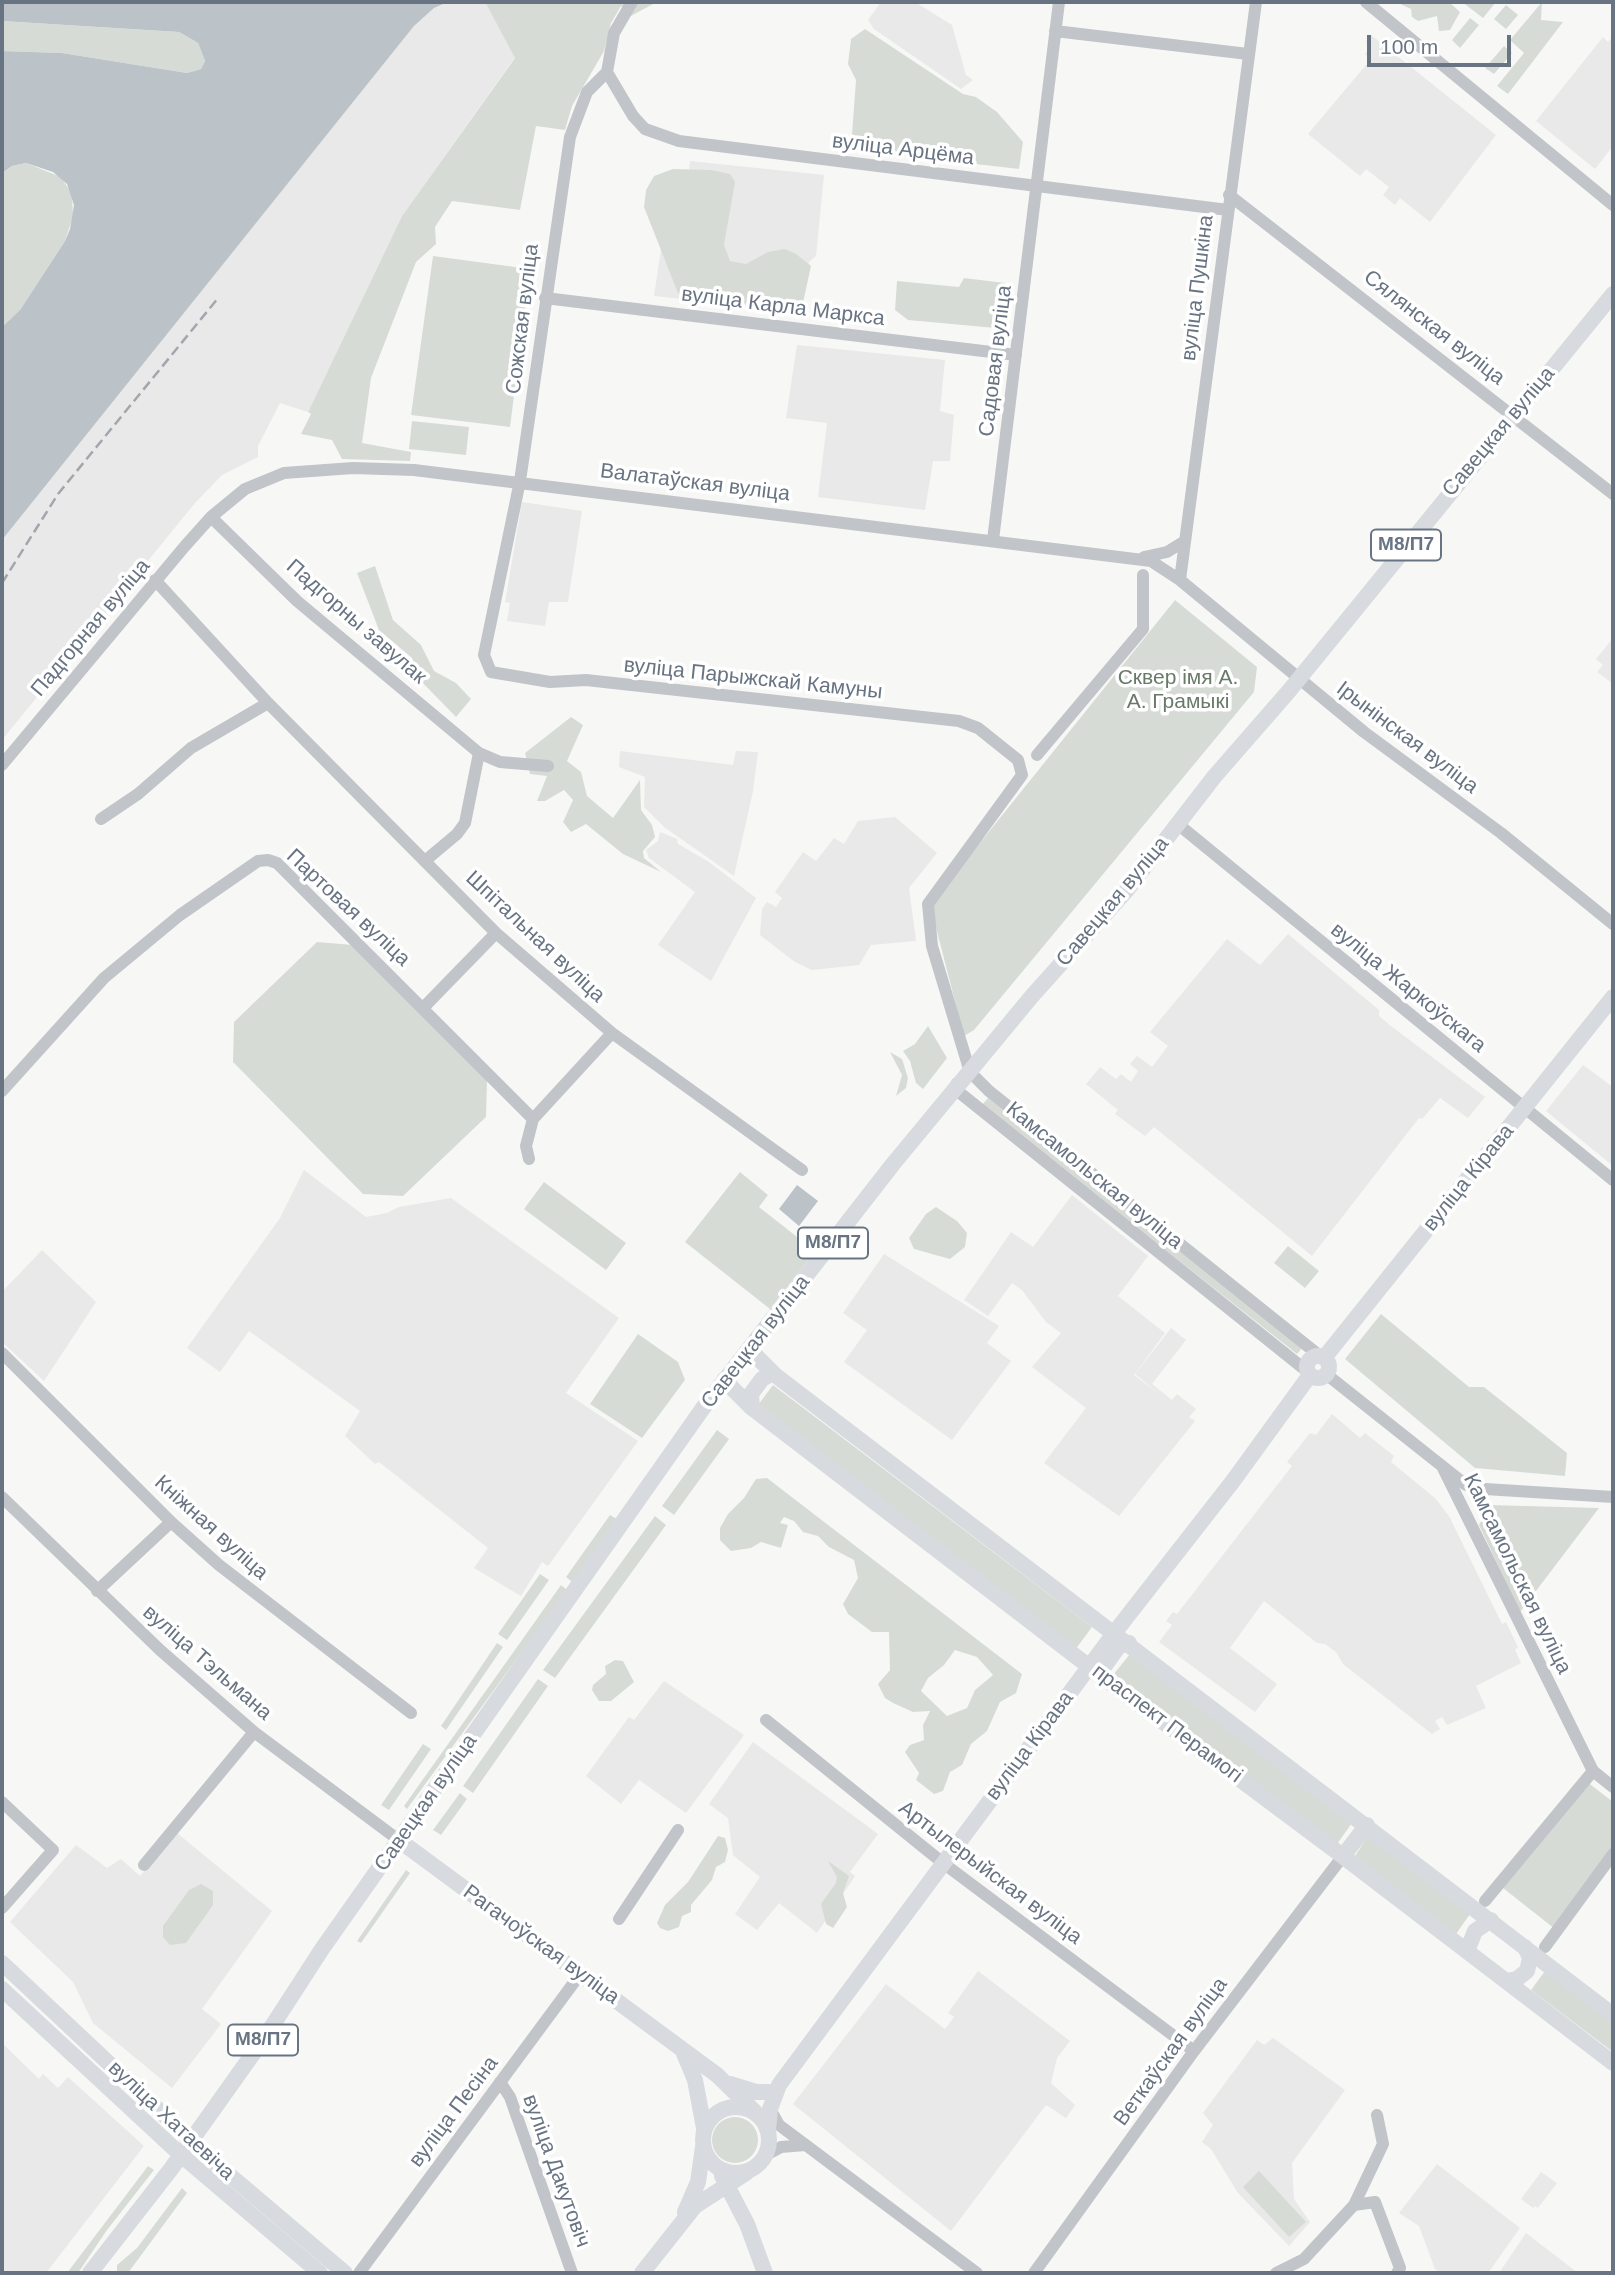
<!DOCTYPE html>
<html>
<head>
<meta charset="utf-8">
<style>
  body { margin:0 }
  #map { position:relative; width:1615px; height:2275px; overflow:hidden; background:#f7f8f5; font-family:Arial,sans-serif }
  canvas { display:block }
  .frame { position:absolute; inset:0; border:4px solid #697483; pointer-events:none }
  .scale { position:absolute; left:1367px; top:35px; width:144px; height:32px; box-sizing:border-box; border:4px solid #697483; border-top:0; padding-left:9px; font-size:21px; line-height:24px; white-space:nowrap; color:#697483; -webkit-text-stroke:5px #fff; paint-order:stroke }
</style>
</head>
<body>
<div id="map">
<canvas width="1615" height="2275"></canvas>
<div class="frame"></div>
<div class="scale">100 m</div>
</div>
<script>
const g = document.querySelector('canvas').getContext('2d');
g.lineJoin = 'round';
function fill(path, color) { g.fillStyle = color; g.fill(path, 'evenodd'); }
const poly = rows => new Path2D(rows.map(r => 'M' + r).join(''));
function stroke(path, color, width, dash) { g.strokeStyle = color; g.lineWidth = width; g.lineCap = dash ? 'butt' : 'round'; g.setLineDash(dash || []); g.stroke(path); }
function drawText(font, color, halo, rows, align = 'center') {
  g.font = font + ' Arial,sans-serif'; g.lineWidth = 7; g.setLineDash([]); g.textBaseline = 'middle'; g.strokeStyle = halo; g.fillStyle = color; for (const [text, x, y, turn = 0] of rows) {
    g.save(); g.translate(x, y); g.rotate((+turn || 0) * Math.PI / 180); g.textAlign = isNaN(turn) ? turn : align; if (halo) g.strokeText(text, 0, 0); g.fillText(text, 0, 0); g.restore();
  }
}
const built = poly([
  [448,2,485,2,515,57,402,216,308,412,280,403,258,446,258,457,222,475,195,503,2,740,2,540,414,26,434,8],
  [881,2,915,2,952,25,966,75,973,80,961,89,874,29,868,20],
  [1371,35,1496,135,1430,222,1400,198,1395,205,1383,195,1389,187,1366,169,1360,176,1308,134,1371,59,1365,54,1371,46,1366,42],
  [1613,36,1613,146,1595,169,1536,121,1603,37,1608,42],
  [690,161,824,175,816,256,809,262,801,312,654,296,664,229,682,229],
  [797,345,945,360,940,411,954,415,950,461,933,461,925,510,818,497,827,423,786,418],
  [522,502,582,511,568,602,549,602,545,626,507,621,510,603,505,602],
  [1613,638,1613,684,1597,672,1603,665,1596,659],
  [620,751,733,765,736,751,758,752,753,791,734,876,664,827,644,807,645,777,619,767],
  [895,817,937,853,909,888,916,941,871,945,859,965,812,970,795,962,760,935,762,909,767,902,776,907,782,898,775,892,803,852,816,861,834,838,844,844,858,821],
  [660,832,677,839,678,844,709,862,756,898,711,981,658,945,695,892,649,858,646,850,658,841],
  [1288,934,1379,1010,1379,1016,1391,1026,1485,1097,1468,1118,1440,1098,1422,1119,1419,1118,1312,1256,1154,1127,1145,1136,1115,1114,1118,1110,1086,1084,1100,1067,1116,1079,1121,1074,1131,1082,1138,1071,1130,1064,1137,1056,1152,1067,1168,1046,1150,1032,1227,939,1260,965],
  [1583,1065,1613,1087,1613,1166,1546,1111],
  [304,1170,366,1217,387,1213,399,1207,451,1198,619,1318,566,1393,638,1441,548,1566,542,1562,521,1596,474,1568,488,1548,379,1462,375,1464,345,1436,360,1411,249,1331,220,1372,187,1348,280,1218],
  [1072,1195,1148,1256,1118,1296,1165,1333,1134,1375,1162,1396,1135,1374,1171,1328,1186,1340,1152,1384,1172,1400,1177,1394,1196,1409,1189,1417,1195,1421,1119,1516,1044,1463,1086,1408,1032,1367,1061,1333,1046,1322,1022,1290,1012,1283,988,1316,964,1300,1011,1232,1033,1247],
  [42,1250,96,1302,44,1381,2,1342,2,1292],
  [884,1254,999,1326,987,1343,1011,1361,952,1440,844,1362,867,1330,843,1313],
  [1332,1414,1360,1438,1365,1433,1394,1456,1391,1462,1435,1498,1449,1516,1502,1624,1506,1622,1518,1647,1515,1650,1521,1663,1476,1686,1486,1708,1447,1725,1442,1717,1435,1721,1440,1729,1432,1734,1343,1664,1336,1652,1325,1644,1317,1643,1264,1601,1230,1648,1277,1684,1255,1712,1159,1642,1172,1625,1166,1621,1173,1612,1177,1614,1292,1466,1287,1462,1310,1433,1316,1435],
  [664,1681,744,1735,686,1813,639,1780,621,1804,586,1776,629,1717,634,1720],
  [753,1742,878,1834,850,1872,855,1876,817,1933,779,1903,757,1930,735,1914,760,1877,733,1855,728,1818,709,1804],
  [177,1833,272,1911,202,2009,221,2024,172,2088,93,2023,73,1982,10,1922,76,1845,107,1868,121,1859,140,1876],
  [978,1971,1070,2041,1057,2058,1051,2083,1075,2105,1066,2118,1046,2105,951,2231,793,2104,886,1984,945,2029,954,2017,948,2013],
  [1273,2038,1345,2090,1292,2163,1294,2199,1310,2222,1289,2246,1238,2193,1211,2149,1202,2142,1213,2125,1203,2113,1257,2040,1264,2045],
  [2,2043,39,2079,43,2074,58,2088,68,2077,144,2146,46,2273,2,2273],
  [1437,2164,1520,2228,1488,2273,1441,2273,1435,2269,1419,2226,1399,2213],
  [1541,2172,1557,2183,1538,2208,1535,2206,1533,2208,1521,2199],
  [1526,2233,1578,2273,1499,2273]
]);
const green = poly([
  [485,2,657,2,629,17,621,6,611,23,604,51,572,106,565,130,536,126,520,210,452,201,435,227,436,244,416,262,371,378,362,443,411,452,410,461,342,459,332,440,301,434,311,414,308,412,402,216,515,58],
  [1396,2,1449,2,1460,12,1450,30,1439,31,1437,16,1418,21,1412,17,1411,9],
  [1462,2,1496,2,1483,18],
  [1542,2,1541,20,1563,22,1508,94,1497,86,1524,53,1510,40],
  [1506,5,1518,15,1506,29,1494,19],
  [1470,18,1479,25,1460,48,1452,40],
  [2,21,179,32,198,43,205,61,201,69,187,73,62,53,2,51],
  [865,29,963,94,976,97,997,112,1023,142,1019,169,863,151,852,134,856,80,848,64,851,39],
  [1504,46,1512,53,1494,74,1485,68],
  [26,163,61,177,72,194,73,216,65,241,20,310,2,327,2,173,12,166],
  [673,169,711,170,730,174,735,182,724,245,730,261,746,264,768,252,785,249,796,254,811,266,801,312,678,293,644,207,646,190,654,176],
  [433,256,530,269,510,427,411,415],
  [964,278,1005,283,995,328,908,320,895,310,897,281,959,287],
  [412,421,469,427,466,455,409,449],
  [375,566,393,620,421,645,434,671,456,683,471,699,456,717,418,678,412,658,379,630,357,573],
  [1175,600,1257,667,1254,692,974,1030,964,1036,933,916,934,900],
  [571,717,583,725,567,761,581,772,587,796,613,818,640,780,641,810,652,825,655,837,643,851,644,858,661,872,623,854,586,824,571,832,563,822,573,800,564,790,545,801,537,801,547,776,530,774,525,753],
  [317,942,353,945,487,1080,486,1117,403,1196,363,1194,233,1062,234,1022],
  [928,1026,947,1058,923,1089,916,1083,910,1061,903,1051,915,1044],
  [890,1052,902,1059,908,1078,906,1088,896,1096,902,1075],
  [988,1098,1303,1347,1297,1354,982,1105],
  [740,1172,768,1195,759,1207,815,1251,770,1309,685,1242],
  [544,1182,626,1243,606,1270,524,1209],
  [936,1207,957,1221,967,1233,965,1247,950,1259,914,1249,909,1238,926,1214],
  [1288,1246,1319,1271,1305,1288,1274,1263],
  [1381,1314,1469,1387,1484,1387,1567,1453,1565,1476,1475,1468,1345,1359],
  [638,1334,678,1362,685,1380,642,1438,590,1404],
  [773,1385,1092,1627,1075,1650,758,1405],
  [717,1430,729,1439,674,1515,662,1506],
  [767,1478,1022,1674,1016,1693,1000,1702,987,1731,971,1744,962,1765,950,1772,943,1791,934,1794,916,1780,919,1773,905,1752,910,1745,924,1740,923,1725,930,1711,913,1712,893,1703,885,1698,878,1684,890,1670,889,1632,872,1632,848,1614,843,1604,858,1578,854,1560,829,1547,818,1536,803,1532,794,1521,784,1517,780,1523,788,1525,781,1548,761,1542,751,1548,731,1551,720,1540,720,1528,728,1514,744,1498,756,1479],
  [955,1650,977,1657,993,1675,975,1690,967,1708,947,1716,921,1691,928,1678,944,1665],
  [1490,1505,1599,1508,1520,1612,1479,1525],
  [610,1515,617,1519,572,1582,566,1577],
  [655,1516,666,1525,555,1678,543,1670],
  [540,1574,549,1580,507,1640,498,1634],
  [561,1585,567,1590,407,1809,404,1806],
  [497,1643,503,1647,446,1730,441,1726],
  [1130,1654,1352,1823,1337,1844,1113,1675],
  [615,1660,623,1661,634,1682,611,1701,599,1701,592,1690,593,1685,606,1674,605,1666],
  [538,1679,548,1686,473,1793,463,1786],
  [423,1744,431,1749,389,1810,381,1805],
  [1586,1781,1613,1802,1613,1854,1555,1929,1503,1888],
  [460,1793,467,1799,441,1835,433,1830],
  [718,1836,725,1838,728,1850,725,1862,716,1867,712,1880,691,1905,691,1912,682,1916,679,1927,668,1931,660,1928,657,1923,665,1905,688,1882],
  [1368,1836,1470,1914,1456,1934,1355,1856],
  [828,1861,849,1876,843,1893,847,1907,833,1928,826,1924,821,1904,836,1883,837,1877],
  [406,1870,410,1873,361,1943,357,1941],
  [201,1884,213,1891,213,1905,186,1943,170,1945,163,1937,163,1926,189,1890],
  [1545,1971,1613,2022,1613,2052,1531,1990],
  '712 2140a23 23 0 1 1 46 0a23 23 0 1 1-46 0Z',
  [148,2166,154,2170,107,2230,78,2273,67,2273],
  [1259,2171,1306,2222,1289,2237,1243,2187],
  [182,2188,187,2193,128,2273,117,2273,117,2265,137,2248]
]);
const water = poly([
  [2,2,448,2,434,8,414,26,2,540,2,327,20,310,65,241,70,229,74,205,67,184,53,172,26,163,12,166,2,173,2,51,62,53,187,73,201,69,205,61,198,43,179,32,2,21],
  [797,1185,818,1201,799,1226,779,1209]
]);
const minor = poly([
  [632,2,614,33,607,72,587,92,570,137,520,481,484,655,491,672,550,682,586,680,959,721,978,728,1018,760,1022,775,928,904,932,946,970,1072,989,1091,1320,1356],
  [1366,2,1613,205],
  [1055,31,1248,54],
  [607,72,633,116,645,129,679,141,1228,210],
  [1229,195,1613,494],
  [545,298,1016,355],
  [211,517,297,601,479,753,500,762,548,766],
  [993,540,1059,2],
  [1144,557,1167,552,1185,541],
  [155,580,268,703,496,933,612,1033,802,1170],
  [1180,580,1256,2],
  [1037,755,1143,629,1143,575],
  [2,765,185,546,211,517,245,489,284,473,353,468,414,470,1151,561,1180,580,1364,732,1501,833,1613,924],
  [101,819,138,794,191,748,268,703],
  [1179,825,1613,1180],
  [426,860,457,834,465,823,479,753],
  [424,1007,496,933],
  [957,1083,955,1089,1308,1372],
  [2,1091,104,978,180,915,258,861,268,860,277,863,533,1119],
  [533,1119,612,1033],
  [529,1159,526,1146,533,1119],
  [2,1353,171,1522,219,1565,411,1713],
  [1326,1374,1466,1485,1485,1489,1613,1497],
  [1443,1468,1593,1771,1613,1787],
  [2,1497,160,1650,254,1732,400,1841],
  [97,1591,171,1522],
  [766,1720,943,1863,1194,2051],
  [2,1802,53,1850,2,1908],
  [144,1865,254,1732],
  [1485,1901,1593,1771],
  [619,1919,678,1830],
  [1545,1947,1613,1854],
  [500,2082,510,2097,572,2273],
  [770,2109,779,2125,977,2273],
  [766,2155,781,2147,805,2145],
  [1354,2205,1375,2202,1400,2268,1397,2273],
  [359,2273,581,1973],
  [1034,2273,1194,2051,1343,1856],
  [1276,2273,1304,2259,1354,2205,1383,2144,1377,2115]
]);
const major = poly([
  [750,1350,775,1375,1613,2015],
  '1307 1367a11 11 0 1 1 22 0a11 11 0 1 1-22 0Z',
  [1324,1358,1613,997],
  [724,1380,752,1408,1104,1678,1336,1851,1613,2063],
  [752,1408,751,1394,762,1379,773,1373],
  [1104,1678,1103,1668,1119,1646,1129,1643],
  [400,1841,717,2075,755,2112],
  [1343,1856,1367,1825],
  [1467,1951,1475,1931,1491,1920],
  [2,1963,213,2161,345,2273],
  [1506,1981,1517,1979,1527,1971,1530,1958,1525,1947],
  [2,1989,181,2155,320,2273],
  [683,2051,695,2080,704,2128],
  [730,2084,756,2092,770,2092],
  '703 2140a33 33 0 1 1 66 0a33 33 0 1 1-66 0Z',
  [768,2131,770,2109,779,2085,1115,1632,1233,1481,1310,1375],
  [722,2176,747,2224,765,2273],
  [685,2212,698,2182,703,2147],
  [90,2273,171,2169,267,2034,322,1949,703,1408,893,1164,1032,996,1126,891,1214,777,1289,691,1613,294],
  [642,2273,695,2206,746,2173]
]);
const rail = poly([
  [2,583,58,494,219,297]
]);
const shields = [
  [1406,545,70],
  [833,1243,70],
  [263,2040,70]
];
const shieldNames = [
  ["М8/П7",1406,545],
  ["М8/П7",833,1243],
  ["М8/П7",263,2040]
];
const streetNames = [
  ["вуліца Арцёма",903,150,7],
  ["вуліца Пушкіна",1198,288,-83],
  ["вуліца Карла Маркса",783,307,7],
  ["Сожская вуліца",523,319,-83],
  ["Сялянская вуліца",1434,328,38],
  ["Садовая вуліца",996,361,-83],
  ["Савецкая вуліца",1499,432,-50],
  ["Валатаўская вуліца",695,483,7],
  ["Падгорны завулак",356,622,41],
  ["Падгорная вуліца",91,628,-50],
  ["вуліца Парыжскай Камуны",753,679,6],
  ["Ірынінская вуліца",1407,738,37],
  ["Савецкая вуліца",1113,902,-50],
  ["Партовая вуліца",348,908,43],
  ["Шпітальная вуліца",535,937,43],
  ["вуліца Жаркоўскага",1408,988,39],
  ["Камсамольская вуліца",1094,1176,39],
  ["вуліца Кірава",1469,1178,-51],
  ["Савецкая вуліца",756,1342,-52],
  ["Кніжная вуліца",211,1528,42],
  ["Камсамольская вуліца",1517,1574,64],
  ["вуліца Тэльмана",207,1663,41],
  ["праспект Перамогі",1167,1724,37],
  ["вуліца Кірава",1030,1746,-53],
  ["Савецкая вуліца",426,1803,-55],
  ["Артылерыйская вуліца",990,1873,37],
  ["Рагачоўская вуліца",541,1945,36],
  ["Веткаўская вуліца",1171,2052,-54],
  ["вуліца Песіна",454,2112,-53],
  ["вуліца Хатаевіча",171,2121,43],
  ["вуліца Дакутовіч",556,2171,70]
];
const parkNames = [
  ["Сквер імя А.",1178,678],
  ["А. Грамыкі",1178,702]
];
fill(built, '#e8e9e8');
fill(green, '#d6dcd5');
fill(water, '#bbc3c9');
stroke(minor, '#c1c4c8', 12);
stroke(major, '#d7dade', 16);
stroke(rail, '#a3a7ad', 2.5, [10, 5]);
for (const [x, y, w] of shields) { const box = new Path2D(); box.roundRect(x - w / 2, y - 15.5, w, 31, 5); g.fillStyle = '#fff'; g.fill(box); stroke(box, '#697483', 2); }
drawText('bold 19px', '#697483', null, shieldNames);
drawText('21px', '#697483', '#fff', streetNames);
drawText('21px', '#697b68', '#fff', parkNames);
</script>
</body>
</html>
